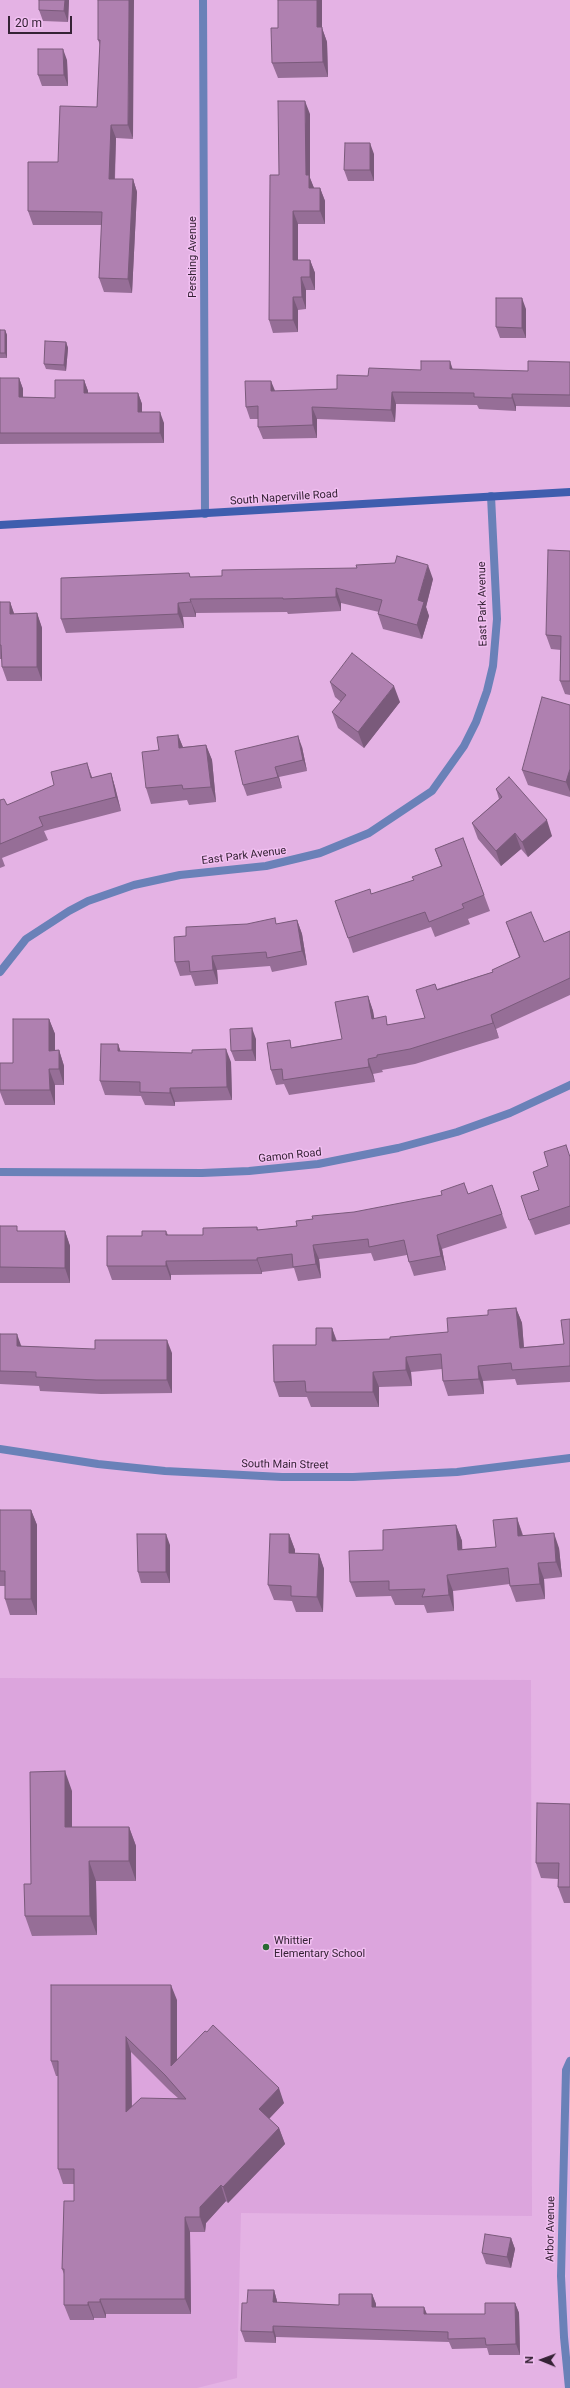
<!DOCTYPE html>
<html>
<head>
<meta charset="utf-8">
<style>
  body { margin:0 }
  #map { position:relative; width:570px; height:2388px; overflow:hidden; background:#e4b2e4; font-family:Roboto,sans-serif }
  canvas { display:block }
  .north { position:absolute; left:522px; top:2340px; width:40px; height:40px; -webkit-text-stroke:3px #f1bff1; paint-order:stroke; rotate:271deg; font-size:11px; font-weight:700; line-height:16px; text-align:center; color:#352235 }
  .north::after { content:''; display:block; margin:auto; width:14px; height:18px; background:#352235; clip-path:polygon(50% 0,100% 100%,50% 72%,0 100%) }
  .scale { position:absolute; left:8px; top:16px; width:64px; height:18px; box-sizing:border-box; border:2px solid #352235; border-top:0; padding-left:5px; font-size:12px; line-height:14px; white-space:nowrap; color:#352235; -webkit-text-stroke:3px #f1bff1; paint-order:stroke }
</style>
</head>
<body>
<div id="map">
<canvas width="570" height="2388"></canvas>
<div class="north">N</div>
<div class="scale">20 m</div>
</div>
<script>
const g = document.querySelector('canvas').getContext('2d');
g.lineJoin = 'round';
function fill(path, color) { g.fillStyle = color; g.fill(path, 'evenodd'); }
const poly = rows => new Path2D(rows.map(r => 'M' + r).join(''));
function stroke(path, color, width, dash) { g.strokeStyle = color; g.lineWidth = width; g.lineCap = dash ? 'butt' : 'round'; g.setLineDash(dash || []); g.stroke(path); }
function drawText(font, color, halo, rows, align = 'center') {
  g.font = font + ' Roboto,sans-serif'; g.lineWidth = 3; g.setLineDash([]); g.textBaseline = 'middle'; g.strokeStyle = halo; g.fillStyle = color; for (const [text, x, y, turn = 0] of rows) {
    g.save(); g.translate(x, y); g.rotate((+turn || 0) * Math.PI / 180); g.textAlign = isNaN(turn) ? turn : align; if (halo) g.strokeText(text, 0, 0); g.fillText(text, 0, 0); g.restore();
  }
}
const built = poly([
  [0,1678,531,1680,532,2216,241,2213,237,2378,197,2388,0,2388]
]);
const street = poly([
  [203,0,205,514],
  [0,972,26,939,69,911,88,901,134,885,180,875,266,866,320,853,369,833,432,791,464,746,476,722,487,691,493,666,497,619,491,496],
  [0,1172,202,1173,249,1171,318,1164,398,1148,457,1132,510,1113,570,1085],
  [0,1449,98,1464,165,1471,282,1477,353,1477,457,1472,570,1458],
  [569,2388,564,2337,561,2276,566,2070,570,2061]
]);
const secondary = poly([
  [0,525,570,492]
]);
const wall = poly([
  [39,0,69,0,68,22,43,21,39,10],
  [98,0,133,139,116,138,115,179,133,179,137,192,132,293,104,292,99,278,102,225,33,225,28,211,58,162,97,107,100,45,98,40],
  [278,0,322,0,322,28,327,42,328,77,278,78,272,63,278,28],
  [67,60,68,86,42,86,38,75],
  [310,114,310,178,314,188,320,188,325,201,325,224,298,224,298,260,310,260,315,273,315,290,306,290,306,309,298,310,298,332,273,333,269,320,279,175],
  [374,154,374,181,348,181,344,170],
  [526,309,526,338,500,338,496,327],
  [0,330,5,330,7,335,7,358,0,358],
  [66,342,68,348,66,371,46,369,44,364],
  [570,362,570,407,516,406,516,411,479,409,477,405,396,404,395,422,317,419,317,438,263,439,258,427,258,419,250,419,246,407,275,391,337,389,368,376,421,370,453,369,528,371],
  [0,378,19,378,23,389,23,397,55,398,84,380,88,391,88,393,138,393,142,404,142,412,164,423,164,443,0,444],
  [570,551,570,695,565,694,560,681,561,650,551,649,546,635],
  [191,577,433,579,426,607,429,616,422,639,383,629,378,614,379,612,341,603,341,611,288,614,287,612,196,613,196,617,183,617,184,628,66,633,61,619],
  [0,602,10,602,14,614,37,613,42,628,42,681,7,681,2,667,2,659,0,659],
  [330,682,400,702,364,748,338,728,332,712,341,702,335,697],
  [570,705,570,797,528,785,522,770],
  [178,735,183,747,206,745,212,760,216,802,189,805,187,800,151,804,146,788,159,750],
  [302,747,307,771,279,777,282,788,247,796,243,785],
  [111,773,115,787,121,811,44,831,48,840,2,858,5,866,0,868,0,800,7,805,92,778],
  [496,789,552,836,528,857,521,849,501,866,478,839,472,823,499,799],
  [463,838,490,911,468,919,470,924,435,937,431,927,353,953,348,938,372,894,414,880,441,866,435,849],
  [297,920,302,934,307,965,272,972,270,966,217,970,218,984,195,986,191,975,180,976,175,962,186,936,277,924],
  [506,922,544,942,570,931,570,995,496,1029,499,1038,415,1064,382,1070,383,1072,373,1074,375,1082,289,1095,284,1084,276,1085,271,1070,293,1047,342,1039,368,996,373,1011,374,1018,389,1025,425,1018,437,989,493,972,519,957],
  [49,1019,55,1034,55,1050,59,1050,64,1066,64,1085,55,1085,55,1105,5,1105,0,1092,0,1063,13,1063],
  [256,1039,256,1061,235,1061,231,1051],
  [118,1044,120,1051,231,1062,232,1100,175,1102,175,1106,145,1105,141,1096,105,1095,100,1081],
  [570,1157,570,1224,535,1235,529,1220,539,1190,548,1166],
  [468,1194,497,1199,507,1228,442,1249,446,1270,414,1276,409,1262,407,1255,374,1261,371,1253,319,1259,321,1278,298,1281,294,1268,262,1272,262,1274,171,1275,171,1280,112,1280,107,1266,142,1236,166,1231,168,1235,203,1235,257,1227,258,1230,297,1226,313,1219],
  [0,1226,18,1231,65,1231,70,1246,70,1283,0,1283],
  [516,1308,522,1323,524,1347,564,1344,570,1319,570,1382,517,1385,515,1379,483,1381,484,1394,448,1396,443,1381,442,1369,411,1372,412,1386,379,1387,379,1407,311,1407,307,1397,279,1397,274,1382,316,1345,332,1328,337,1341,390,1339,448,1332,488,1315],
  [0,1334,22,1346,172,1353,172,1393,101,1394,40,1391,39,1386,0,1384],
  [0,1510,31,1510,37,1525,37,1615,10,1615,5,1599,5,1586,0,1586],
  [517,1518,523,1535,559,1548,562,1577,544,1579,545,1599,516,1602,510,1586,510,1584,453,1591,454,1611,427,1613,424,1605,395,1605,391,1596,356,1597,350,1582,383,1550,456,1525,462,1541,462,1549,496,1547],
  [289,1534,295,1550,295,1553,319,1554,324,1569,323,1612,296,1612,292,1601,274,1600,268,1585],
  [170,1545,170,1583,141,1583,138,1572],
  [72,1791,72,1827,129,1827,136,1846,136,1881,96,1881,97,1935,32,1936,25,1916,31,1884],
  [570,1804,570,1903,564,1903,558,1887,558,1879,541,1878,536,1863],
  [177,2000,177,2060,284,2103,269,2119,279,2128,285,2144,228,2203,226,2201,206,2223,205,2232,190,2232,191,2314,106,2314,106,2318,94,2318,94,2320,70,2320,64,2305,64,2274,62,2269,74,2201,74,2184,63,2184,58,2169,58,2076,56,2076,51,2061],
  [131,2052,170,2091,178,2098,132,2107],
  [511,2238,515,2249,511,2268,486,2264,482,2253],
  [274,2290,277,2301,277,2303,339,2305,372,2294,376,2304,376,2307,424,2307,427,2314,485,2314,515,2303,519,2313,520,2355,489,2355,487,2348,452,2349,449,2342,276,2337,276,2343,245,2342,241,2331,247,2303]
]);
const shadedWall = poly([
  [65,0,69,0,68,22,64,11],
  [129,0,134,0,133,139,128,125],
  [317,0,322,0,322,28,327,42,328,77,323,62,317,27],
  [63,49,67,60,68,86,64,75],
  [305,101,310,114,310,178,314,188,314,201,309,188,306,175],
  [111,125,116,138,114,192,109,179],
  [370,143,374,154,374,181,370,170],
  [133,179,137,192,132,293,128,279],
  [320,188,325,201,325,224,320,211],
  [293,211,298,224,298,273,293,260],
  [310,260,315,273,315,290,310,277],
  [301,277,306,290,306,309,302,297],
  [293,297,298,310,298,332,293,320],
  [522,298,526,309,526,338,522,328],
  [5,330,7,335,7,358,5,353],
  [66,342,68,348,66,371,64,365],
  [450,361,454,373,450,369],
  [19,378,23,389,23,408,19,397],
  [84,380,88,391,88,404,84,393],
  [271,381,276,393,271,391],
  [392,392,396,404,395,422,391,410],
  [138,393,142,404,142,423,138,412],
  [512,394,516,406,516,411,512,398],
  [312,407,317,419,317,438,313,425],
  [160,412,164,423,164,443,160,433],
  [428,565,433,579,426,607,429,616,422,639,417,625,418,600],
  [336,588,341,603,341,611,336,597],
  [190,599,196,613,196,617],
  [10,602,15,616,10,614],
  [178,603,183,617,184,628,178,614],
  [37,613,42,628,42,681,37,667],
  [394,686,400,702,364,748,358,732],
  [178,735,184,750,179,748],
  [298,736,302,747,307,771,303,760],
  [206,745,212,760,216,802,211,787],
  [87,763,92,777,96,792,91,778],
  [275,767,279,777,282,788,278,777],
  [570,769,570,792,566,782],
  [111,773,115,787,121,811,116,797],
  [547,820,552,836,528,857,522,842],
  [515,833,521,849,501,866,496,851],
  [297,920,302,934,307,965,302,951],
  [212,956,217,970,218,984,213,970],
  [368,996,373,1011,377,1033,372,1019],
  [491,1015,496,1029,499,1038,493,1023],
  [49,1019,55,1034,55,1066,49,1051],
  [252,1028,256,1039,256,1061,252,1050],
  [118,1044,123,1058,118,1051],
  [226,1049,231,1062,232,1100,227,1087],
  [59,1050,64,1066,64,1085,59,1069],
  [368,1059,373,1074,375,1082,369,1067],
  [49,1069,55,1085,55,1105,50,1090],
  [170,1088,175,1102,175,1106,170,1093],
  [65,1231,70,1246,70,1283,65,1268],
  [437,1235,442,1249,446,1270,441,1256],
  [313,1245,319,1259,321,1278,316,1264],
  [257,1258,262,1272,262,1274,257,1260],
  [166,1261,171,1275,171,1280,166,1266],
  [516,1308,522,1323,525,1363,520,1348],
  [332,1328,337,1343,332,1341],
  [17,1334,22,1348,17,1346],
  [167,1340,172,1353,172,1393,167,1380],
  [406,1357,411,1372,412,1386,406,1370],
  [478,1366,483,1381,484,1394,479,1379],
  [373,1372,379,1387,379,1407,373,1392],
  [31,1510,37,1525,37,1615,31,1599],
  [517,1518,522,1534,524,1551,518,1536],
  [456,1525,462,1541,463,1565,458,1550],
  [554,1533,559,1548,562,1577,556,1562],
  [166,1534,170,1545,170,1583,166,1572],
  [289,1534,295,1550,294,1568,289,1553],
  [319,1554,324,1569,323,1612,317,1597],
  [538,1563,544,1579,545,1599,540,1584],
  [447,1575,453,1591,454,1611,449,1595],
  [65,1771,72,1791,72,1846,65,1827],
  [129,1827,136,1846,136,1881,129,1861],
  [89,1861,96,1881,97,1935,90,1916],
  [171,1985,177,2000,177,2081,171,2066],
  [126,2037,131,2052,132,2128,126,2112],
  [279,2088,284,2103,264,2124,259,2109],
  [279,2128,285,2144,228,2203,223,2187],
  [221,2185,226,2201,206,2223,205,2232,200,2217,200,2207],
  [185,2217,190,2232,191,2314,185,2299],
  [511,2238,515,2249,511,2268,507,2257],
  [274,2290,277,2301,277,2313,273,2302],
  [372,2294,376,2304,376,2318,372,2307],
  [100,2299,106,2314,106,2318,100,2302],
  [88,2302,94,2318,94,2320,88,2305],
  [515,2303,519,2313,520,2355,516,2344],
  [424,2307,428,2318,424,2314],
  [273,2326,276,2337,276,2343,273,2332]
]);
const building = poly([
  [39,0,65,0,64,11,39,10,39,0],
  [98,0,129,0,128,125,111,125,109,179,133,179,128,279,99,278,102,212,28,211,28,162,58,162,60,106,97,107,100,40,98,40,98,0],
  [278,0,317,0,317,27,322,27,323,62,272,63,271,28,278,28,278,0],
  [38,49,63,49,64,75,38,75,38,49],
  [278,101,305,101,306,175,309,175,309,188,320,188,320,211,293,211,293,260,310,260,310,277,301,277,302,297,293,297,293,320,269,320,270,175,279,175,278,101],
  [345,143,370,143,370,170,344,170,345,143],
  [496,298,522,298,522,328,496,327,496,298],
  [0,330,5,330,5,353,0,353,0,330],
  [45,341,66,342,64,365,44,364,45,341],
  [421,361,450,361,450,369,528,371,528,361,570,362,570,395,512,394,512,398,474,397,474,393,392,392,391,410,312,407,313,425,258,427,258,406,246,407,245,381,271,381,271,391,337,389,337,375,368,376,369,368,421,370,421,361],
  [0,378,19,378,19,397,55,398,55,380,84,380,84,393,138,393,138,412,160,412,160,433,0,433,0,378],
  [548,550,570,551,570,681,560,681,561,636,546,635,548,550],
  [397,556,428,565,418,600,424,602,417,625,378,614,382,600,336,588,336,597,283,599,283,598,190,599,191,602,178,603,178,614,61,619,61,578,189,573,190,577,222,576,222,570,357,568,356,565,395,563,397,556],
  [0,602,10,602,10,614,37,613,37,667,2,667,1,645,0,645,0,602],
  [352,653,394,686,358,732,332,712,346,695,330,682,352,653],
  [542,697,570,705,570,769,566,782,522,770,542,697],
  [178,735,179,748,206,745,211,787,183,789,182,785,146,788,142,752,159,750,157,737,178,735],
  [298,736,303,760,275,767,278,777,243,785,235,751,298,736],
  [87,763,91,778,111,773,116,797,39,817,43,826,0,844,0,800,4,799,7,805,54,785,51,772,87,763],
  [509,777,547,820,522,842,515,833,496,851,472,823,502,797,496,789,509,777],
  [463,838,484,895,462,904,464,908,429,922,425,912,348,938,335,901,370,889,371,894,414,880,412,877,442,866,435,849,463,838],
  [531,912,544,942,570,931,570,978,491,1015,493,1023,410,1049,377,1055,377,1057,368,1059,369,1067,283,1080,282,1069,271,1070,267,1043,290,1040,291,1048,342,1039,335,1002,368,996,372,1019,386,1016,387,1025,425,1018,416,990,435,984,437,990,493,972,492,970,520,957,506,922,531,912],
  [275,918,276,924,297,920,302,951,267,958,266,952,212,956,213,970,190,972,189,961,175,962,174,937,186,936,186,927,247,924,275,918],
  [13,1019,49,1019,49,1051,59,1050,59,1069,49,1069,50,1090,0,1090,0,1063,13,1063,13,1019],
  [252,1028,252,1050,231,1051,230,1029,252,1028],
  [101,1044,118,1044,118,1051,192,1053,192,1050,226,1049,227,1087,170,1088,170,1093,140,1092,140,1082,100,1081,101,1044],
  [566,1145,570,1157,570,1206,529,1220,521,1196,539,1190,533,1172,548,1166,544,1152,566,1145],
  [464,1183,468,1194,492,1185,502,1214,437,1235,441,1256,409,1262,404,1240,369,1247,368,1239,313,1245,316,1264,293,1267,292,1254,257,1258,257,1260,166,1261,166,1266,107,1266,107,1236,142,1236,142,1231,166,1231,166,1235,203,1235,203,1228,257,1227,257,1230,297,1226,296,1221,313,1219,312,1216,354,1212,442,1195,441,1191,464,1183],
  [0,1226,17,1226,17,1231,65,1231,65,1268,0,1267,0,1226],
  [516,1308,520,1348,564,1344,561,1320,570,1319,570,1366,512,1370,511,1363,478,1366,479,1379,443,1381,441,1354,406,1357,406,1370,373,1372,373,1392,306,1392,305,1381,274,1382,273,1345,316,1345,316,1328,332,1328,332,1341,390,1339,390,1337,448,1332,447,1318,488,1315,488,1310,516,1308],
  [0,1334,17,1334,17,1346,95,1349,95,1340,167,1340,167,1380,96,1380,36,1377,36,1372,0,1371,0,1334],
  [0,1510,31,1510,31,1599,5,1599,5,1571,0,1571,0,1510],
  [517,1518,518,1536,554,1533,556,1562,538,1563,540,1584,510,1586,508,1568,447,1575,449,1595,422,1597,425,1589,389,1590,389,1581,350,1582,349,1551,383,1550,383,1530,456,1525,458,1550,496,1547,493,1520,517,1518],
  [137,1534,166,1534,166,1572,138,1572,137,1534],
  [270,1534,289,1534,289,1553,319,1554,317,1597,291,1596,291,1586,268,1585,270,1534],
  [65,1771,65,1827,129,1827,129,1861,89,1861,90,1916,25,1916,24,1884,31,1884,30,1772,65,1771],
  [537,1803,570,1804,570,1887,558,1887,559,1863,536,1863,537,1803],
  [51,1985,171,1985,171,2066,205,2031,207,2032,213,2025,279,2088,259,2109,279,2128,223,2187,221,2185,200,2207,200,2217,185,2217,185,2299,100,2299,100,2302,88,2302,88,2305,64,2305,64,2269,62,2269,64,2201,74,2201,74,2169,58,2169,58,2061,51,2061,51,1985],
  [126,2037,165,2075,186,2099,141,2098,126,2112,126,2037],
  [485,2234,511,2238,507,2257,482,2253,485,2234],
  [248,2290,274,2290,273,2302,339,2305,339,2294,372,2294,372,2307,424,2307,424,2314,485,2314,485,2303,515,2303,516,2344,486,2345,485,2338,448,2339,448,2332,273,2326,273,2332,241,2331,242,2303,247,2303,248,2290]
]);
const markers = [
  [266,1947,4,"#296932"]
];
const streetNames = [
  ["Pershing Avenue",193,257,-90],
  ["South Naperville Road",284,498,-4],
  ["East Park Avenue",483,604,-91],
  ["East Park Avenue",244,856,-7],
  ["Gamon Road",290,1156,-6],
  ["South Main Street",285,1465,1],
  ["Arbor Avenue",551,2229,-89]
];
const poiNames = [
  ["Whittier",274,1941],
  ["Elementary School",274,1954]
];
fill(built, '#dca5dd');
stroke(street, '#6a81b8', 8);
stroke(secondary, '#3f5dae', 8);
fill(wall, '#966e97');
fill(shadedWall, '#7a5a7b');
fill(building, '#af80b0');
stroke(building, '#7a5a7b', 1);
for (const [x, y, r, color] of markers) { const dot = new Path2D(); dot.arc(x, y, r, 0, 2 * Math.PI); g.fillStyle = color; g.fill(dot); stroke(dot, '#f1bff1', 1.5); }
drawText('11px', '#352235', '#f1bff1', streetNames);
drawText('11px', '#352235', '#f1bff1', poiNames, 'left');
</script>
</body>
</html>
